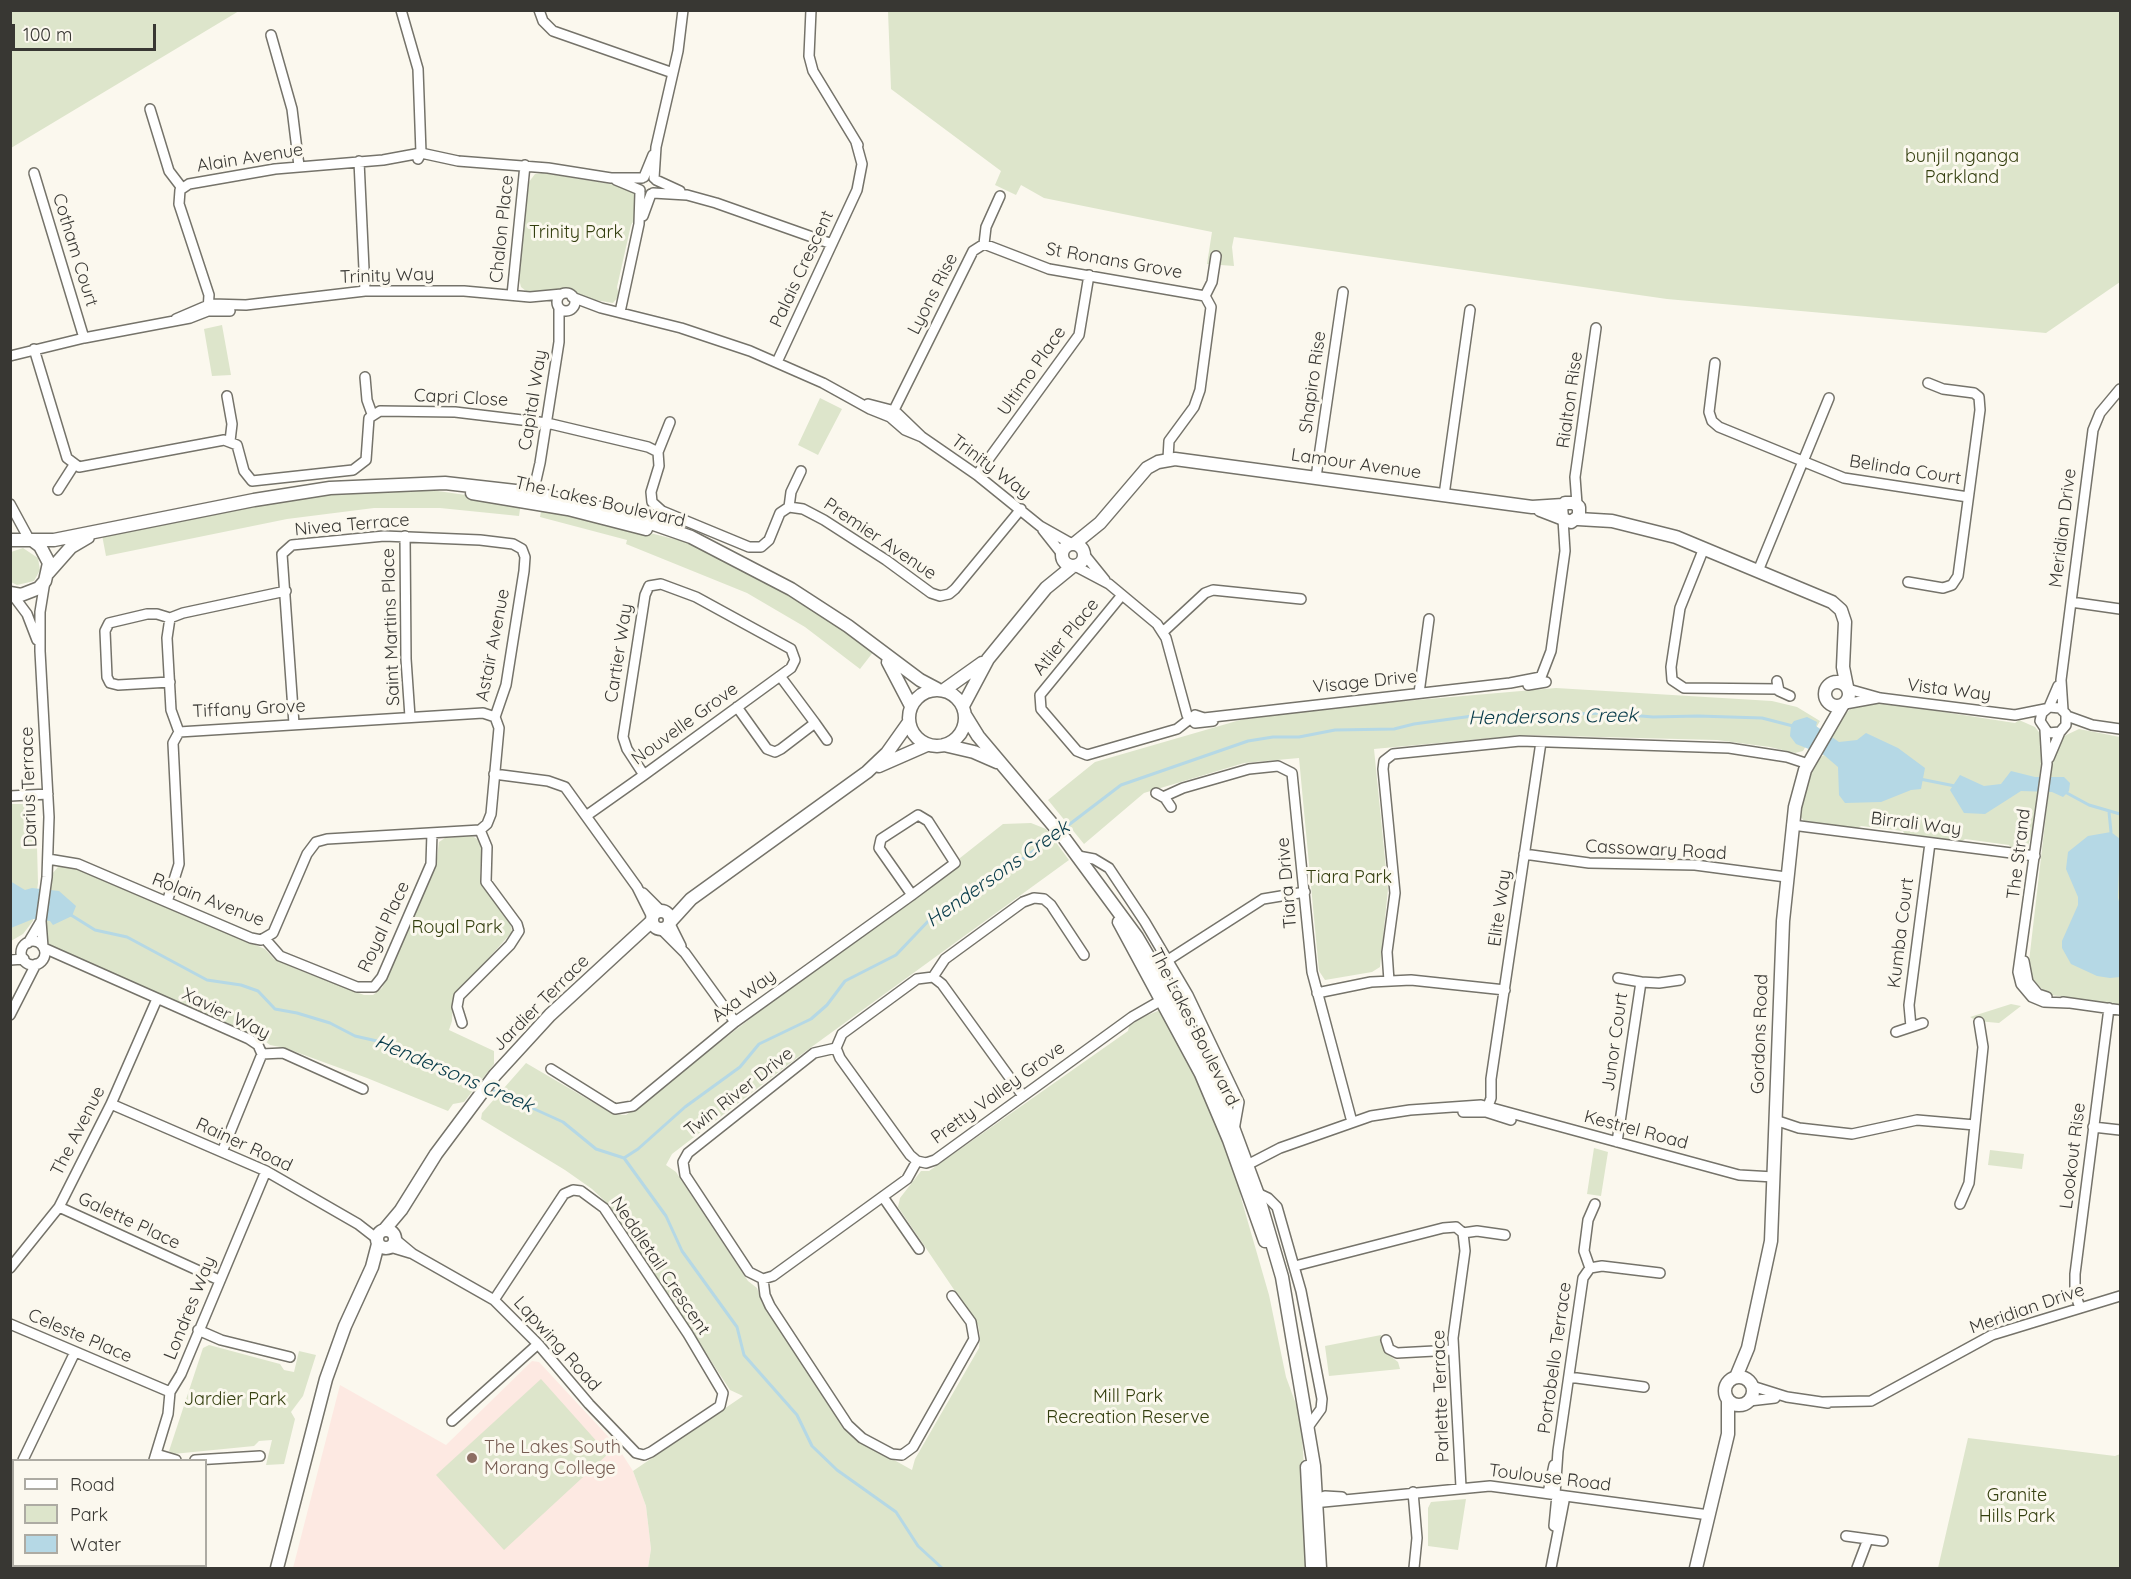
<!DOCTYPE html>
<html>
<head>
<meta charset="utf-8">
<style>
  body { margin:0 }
  #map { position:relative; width:2131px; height:1579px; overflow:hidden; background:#fbf8ee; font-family:Quicksand,sans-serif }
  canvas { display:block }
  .frame { position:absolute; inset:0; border:12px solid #383733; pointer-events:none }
  .legend { position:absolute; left:12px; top:1459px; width:195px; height:108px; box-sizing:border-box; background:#fbf8ee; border:2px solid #adaba3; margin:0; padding:8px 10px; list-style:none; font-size:18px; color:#383733 }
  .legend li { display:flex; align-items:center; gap:12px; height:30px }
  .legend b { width:30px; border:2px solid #adaba3 }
  .scale { position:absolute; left:12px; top:24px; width:144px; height:27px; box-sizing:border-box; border:3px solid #383733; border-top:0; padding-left:8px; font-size:18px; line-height:21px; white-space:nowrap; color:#383733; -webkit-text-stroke:4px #fbf8ee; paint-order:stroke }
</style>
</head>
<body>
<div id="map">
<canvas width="2131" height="1579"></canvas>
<div class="frame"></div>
<ul class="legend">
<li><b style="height:8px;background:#fff"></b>Road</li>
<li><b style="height:16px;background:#dde5cb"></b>Park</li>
<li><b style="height:16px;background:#b5d8e5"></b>Water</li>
</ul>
<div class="scale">100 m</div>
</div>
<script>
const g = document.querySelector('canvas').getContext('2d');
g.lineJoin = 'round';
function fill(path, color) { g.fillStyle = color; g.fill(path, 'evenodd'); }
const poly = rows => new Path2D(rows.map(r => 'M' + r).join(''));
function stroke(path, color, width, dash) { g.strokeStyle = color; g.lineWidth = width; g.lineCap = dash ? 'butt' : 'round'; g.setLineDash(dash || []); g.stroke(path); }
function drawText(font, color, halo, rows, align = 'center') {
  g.font = font + ' Quicksand,sans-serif'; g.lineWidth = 6; g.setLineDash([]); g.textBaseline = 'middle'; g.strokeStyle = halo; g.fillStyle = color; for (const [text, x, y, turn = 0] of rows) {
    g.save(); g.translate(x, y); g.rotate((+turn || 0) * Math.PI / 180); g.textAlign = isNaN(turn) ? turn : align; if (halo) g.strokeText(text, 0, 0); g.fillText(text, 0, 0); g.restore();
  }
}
const education = poly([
  [532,1361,539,1362,617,1446,633,1471,646,1506,651,1549,648,1568,293,1568,340,1385,446,1445]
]);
const green = poly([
  [11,10,239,10,239,11,11,148],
  [888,11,2120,11,2120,282,2046,333,1667,299,1234,237,1232,247,1234,266,1207,264,1212,232,1044,198,1021,185,1016,195,995,185,1001,171,891,89],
  [543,173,617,185,637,194,636,218,631,225,617,287,619,296,613,303,582,298,566,289,544,293,526,291,521,287,519,279,529,182,535,174],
  [222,325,231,375,212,376,204,329],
  [820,398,842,409,818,455,798,445],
  [375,490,438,491,521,503,519,516,440,508,374,508,287,519,106,556,102,535,284,500],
  [542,506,682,541,723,558,775,585,827,617,874,651,860,669,805,627,747,593,626,544,627,540,540,517],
  [23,548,38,558,40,570,34,581,17,585,11,582,11,552],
  [1556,688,1772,701,1797,707,1820,721,1803,751,1795,753,1770,747,1717,740,1524,735,1374,749,1388,889,1380,967,1372,972,1325,980,1319,971,1299,758,1244,763,1144,793,1084,844,1048,800,1095,762,1240,720,1335,707],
  [1878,702,2015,723,2019,720,2035,727,2041,735,2043,747,2033,829,2028,846,2021,850,2012,849,2009,845,1965,839,1961,842,1905,835,1903,831,1861,826,1856,829,1804,821,1800,816,1805,785,1815,761,1824,755,1833,737,1833,727,1853,706],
  [2079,729,2120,737,2120,1005,2051,995,2034,983,2028,970,2053,754,2062,737],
  [10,804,31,804,36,810,38,883,33,921,23,934,11,941],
  [1031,823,1046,829,1069,860,806,1051,672,1154,666,1165,676,1172,748,1281,757,1288,762,1303,844,1427,853,1437,912,1470,915,1459,979,1348,980,1336,978,1325,898,1207,900,1198,921,1171,929,1171,1128,1031,1129,1026,1141,1018,1160,1010,1188,1055,1238,1174,1241,1198,1269,1295,1286,1377,1301,1418,1310,1568,648,1568,651,1549,646,1506,633,1471,743,1396,730,1390,609,1205,592,1189,565,1170,481,1119,482,1113,526,1063,613,1114,626,1115,760,1011,955,869,960,858,1003,824],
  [472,836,479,840,482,846,480,873,483,887,510,922,512,932,453,998,452,1021,449,1030,494,1051,494,1064,464,1102,453,1104,448,1111,367,1078,285,1048,270,1045,261,1038,49,947,44,935,52,874,58,867,70,866,265,949,274,959,299,970,364,995,373,995,382,988,436,866,439,842,445,838],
  [2011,1004,2021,1006,1999,1023,1977,1021,1970,1017],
  [1594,1148,1608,1152,1601,1196,1587,1194],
  [1990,1150,2024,1154,2022,1169,1988,1165],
  [1381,1335,1384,1351,1398,1362,1400,1369,1329,1376,1325,1346],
  [209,1345,280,1364,284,1370,294,1372,299,1351,316,1355,303,1396,291,1412,295,1419,284,1464,266,1465,272,1440,259,1441,254,1446,173,1454,169,1451,203,1348],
  [541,1379,608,1454,504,1550,436,1475],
  [1968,1438,2115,1456,2120,1454,2120,1568,1938,1568],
  [1466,1499,1458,1550,1428,1546,1428,1508,1431,1502]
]);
const water = poly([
  [1807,717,1817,722,1816,726,1839,742,1857,740,1866,733,1898,748,1925,768,1921,789,1911,790,1881,802,1845,803,1839,795,1838,767,1824,755,1796,744,1790,736,1791,725,1794,721],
  [2011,771,2035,777,2064,777,2070,783,2069,791,2063,797,2052,792,2021,791,1985,814,1964,813,1950,790,1960,775,1984,786,2001,784],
  [2111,832,2120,839,2118,898,2120,905,2120,977,2110,978,2097,976,2071,964,2062,948,2062,941,2078,905,2078,897,2066,869,2068,852,2088,836],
  [10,881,25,890,32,888,59,891,76,906,72,916,53,925,50,921,33,919,11,928]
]);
const stream = poly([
  [1920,779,1955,786],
  [2065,792,2089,805,2120,814],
  [2109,812,2111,832],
  [1062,830,1121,785,1248,741,1273,737,1299,737,1335,730,1394,729,1414,724,1480,715,1516,721,1545,715,1605,713,1653,717,1698,716,1762,718,1793,726],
  [71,915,95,930,127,937,207,980,241,985,258,991,275,1009,297,1013,330,1023,355,1036,399,1046,442,1074,472,1079,482,1085],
  [488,1088,563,1122,596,1149,624,1158,638,1149,685,1107,740,1067,759,1044,811,1019,827,1005,845,981,896,955,934,915,971,898,1056,834],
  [624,1158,666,1216,682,1251,737,1327,744,1355,797,1415,812,1446,837,1470,896,1512,918,1546,942,1568]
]);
const street = poly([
  [401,10,418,69,421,153,418,159],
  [539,10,543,21,553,31,673,73],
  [811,10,809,56,813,71,858,145],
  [271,35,292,109,299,166],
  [150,109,169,171,182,188],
  [359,161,365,291],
  [34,173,84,338],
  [644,177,653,155],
  [654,178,656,147,678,51,683,10],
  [616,180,640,190],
  [656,180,680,191],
  [653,193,687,195,716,203,832,244],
  [643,216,651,194],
  [984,244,1049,269,1205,296],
  '557 302a9 9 0 1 1 18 0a9 9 0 1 1-18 0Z',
  [512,295,525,165],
  [572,297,601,308,681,328,750,351,823,383,870,409,890,417,905,430,922,437],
  [208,311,209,295,179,204,180,190,189,184,275,169,383,160,421,153,458,161,548,168,611,178,642,178],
  [620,312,639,224,640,192],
  [176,319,211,304,246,305,365,291,464,291,530,297,562,294],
  [34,349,67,458,79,467,224,440,237,445,244,471,252,481,353,470,366,460,369,418,380,411,455,412,547,423,648,447,658,452],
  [10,356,84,338,190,318,208,311,230,311],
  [777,362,857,190,862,164,856,142],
  [1715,363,1709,412,1712,421,1719,427,1844,478,1968,497],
  [365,377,367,400,372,414],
  [227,396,232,424,230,441],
  [868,404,895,411,922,437,977,475,1040,526,1072,544],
  [892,414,973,251,984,244,986,227,1000,196],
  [670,422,658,452,659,466,651,492,652,502,662,511,749,547,761,547,769,540,780,513,789,507,791,492,801,471],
  [1168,459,1169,441,1194,407,1200,390,1211,307,1205,296,1212,282,1216,256],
  [977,475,1079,335,1089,275],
  [1316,477,1343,292],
  [58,490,74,465],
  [1444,495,1470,310],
  [532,498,540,463,559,342,559,308],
  [10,504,29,539],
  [1577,504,1575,477,1596,328],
  [789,507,803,509,824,520,886,560,931,593,940,596,949,594,955,589,1021,509],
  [1043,530,1062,554],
  [405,536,406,659,410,717],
  [1704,548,1680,608,1671,667,1672,680,1684,688,1778,689],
  [1084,554,1105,580],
  [1075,566,1109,584,1157,624,1166,638,1187,715,1195,723,1213,721],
  [1758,571,1829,398],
  [1908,582,1943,588,1952,585,1958,576,1980,410,1979,397,1974,393,1943,389,1928,383],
  [12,594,27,614,37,640],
  [1122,595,1040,695,1041,709,1077,751,1087,755,1177,729,1195,715],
  [2071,602,2120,609],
  [1163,632,1205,593,1213,590,1301,599],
  [1541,677,1551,651,1565,551,1563,519],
  [1777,681,1779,691,1790,696],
  [170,682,118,685,110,683,107,677,105,631,109,623,147,614,157,614,170,618],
  [1528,685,1546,682],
  [1848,689,1880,698,2015,715,2045,709],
  [1419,693,1429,619],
  [1845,704,1878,698],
  [737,707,767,749,775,752,781,749,815,723,780,676],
  [2049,707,2060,708,2066,714,2066,725,2060,732,2048,733,2040,721,2042,713,2049,707,2058,686],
  [2063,710,2061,680,2093,430,2100,413,2120,389],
  [1195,715,1204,718,1510,683,1541,677],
  [2067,716,2092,725,2120,729],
  [815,723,827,740],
  [294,724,282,554,292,545,384,536,480,540,513,544,522,549,525,557,524,571,506,685,495,717],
  [2045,730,2047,764,2018,972,2021,984,2032,997,2044,1002,2068,1003],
  [179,732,171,710,167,638,170,618,183,613,286,591],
  [2049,758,2060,732],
  [494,774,548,781,565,787,637,887,652,917],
  [1156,793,1165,798,1171,807],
  [10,796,48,794],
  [1163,797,1183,788,1249,769,1278,766,1292,773,1312,972,1352,1122],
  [586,816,644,775,791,668,795,660,791,649,696,597,661,584,649,586,645,595,623,737,627,749,644,775],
  [1792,825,2035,856],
  [480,830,487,824,491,814,499,728,495,717],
  [1524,854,1589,863,1695,865,1786,877],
  [1078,856,1094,859,1109,868,1145,922,1188,995,1239,1102,1234,1130],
  [48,859,78,864,251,938,261,940,273,933,307,854,316,842,327,839,480,830],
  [643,893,661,911],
  [167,902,179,864,173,743,179,732,483,713,495,717],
  [670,924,681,946],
  [662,930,685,953,735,1022],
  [266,940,280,956,357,987,374,987,382,977,431,864,432,833],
  '21 953a12 12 0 1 1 24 0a12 12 0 1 1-24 0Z',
  [28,943,41,921],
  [43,947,41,921,47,877,49,817,40,651,40,612,45,581],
  [44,948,249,1039,258,1045,262,1054,283,1053,363,1089],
  [10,960,24,959],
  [1168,960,1263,899,1305,892],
  [2024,961,2028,982,2038,994,2047,997],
  [933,977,945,959,1023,902,1034,898,1044,899,1051,905,1084,955],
  [933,977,942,984,1023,1096],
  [1618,978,1641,982],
  [1389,981,1387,952,1395,893,1383,769,1384,761,1393,754,1520,741,1729,748,1787,757,1808,764],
  [1317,993,1371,982,1411,980,1505,990],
  [2063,1002,2120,1010],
  [10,1015,36,964],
  [462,1023,457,1007,459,996,510,945,519,931,517,924,486,882,487,847,480,830],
  [1911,1027,1909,1005,1930,843],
  [1896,1032,1923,1023],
  [836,1048,814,1053,688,1153,683,1162,685,1175,749,1272,763,1279,765,1295,770,1306,848,1425,862,1438,892,1454,902,1455,913,1447,974,1339,971,1322,952,1296],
  [551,1069,615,1109,633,1106,735,1022,912,895,955,863,928,821,918,815,881,839,879,848,912,895],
  [111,1104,266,1171,358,1224,376,1238],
  [1463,1112,1486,1112,1511,1120],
  [1486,1112,1491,1098,1491,1079,1541,742],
  [1775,1120,1799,1128,1852,1134,1917,1120,1975,1125],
  [2093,1127,2120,1130],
  [1617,1142,1641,982,1659,983,1680,980],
  [222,1152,262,1054],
  [917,1161,910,1155,840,1058,836,1048,842,1034,917,979,933,977],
  [1243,1164,1251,1163,1280,1148,1371,1116,1410,1110,1481,1105,1739,1175,1774,1177],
  [1253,1191,1268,1198,1277,1207,1301,1291,1322,1399,1321,1409,1308,1427],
  [883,1197,919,1249],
  [1960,1204,1969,1183,1983,1047,1979,1022],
  [59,1207,219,1280],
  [1463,1233,1477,1231,1505,1235],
  [395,1239,413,1254,494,1300,538,1344,589,1404,636,1453,644,1455,651,1452,720,1406,723,1393,688,1334,604,1208,581,1191,573,1190,564,1194,494,1300],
  [390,1247,410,1253],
  [1295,1266,1443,1228,1456,1227,1463,1233,1465,1251,1453,1338,1461,1487],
  [10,1268,59,1207,111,1104,157,999],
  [1590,1268,1602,1266,1660,1273],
  [763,1279,773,1276,907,1179,917,1161,926,1163,935,1160,1132,1017,1167,997],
  [2080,1308,2075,1293,2075,1274,2109,1008],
  [10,1324,170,1392],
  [198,1330,221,1340,290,1357],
  [1386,1340,1389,1349,1397,1353,1453,1350],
  [1569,1377,1644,1387],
  [1752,1386,1787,1397,1828,1403],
  [1749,1401,1775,1398],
  [1824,1402,1871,1401,1992,1335,2120,1296],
  [452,1421,538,1344],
  [156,1454,176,1460],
  [23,1460,75,1352],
  [154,1460,168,1414,170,1392,181,1374,266,1171],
  [195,1460,260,1456],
  [10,1488,14,1481],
  [1413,1492,1417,1538,1414,1568],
  [1548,1493,1554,1465],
  [1555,1494,1558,1451,1583,1278,1590,1268,1584,1251,1588,1220,1595,1204],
  [1312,1500,1325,1496,1342,1497],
  [1313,1503,1490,1486,1709,1515],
  [1554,1526,1557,1495],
  [1846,1536,1883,1541],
  [10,1546,14,1548],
  [47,1566,54,1568],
  [131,1568,131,1566],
  [1551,1568,1565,1496],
  [1857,1568,1868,1539]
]);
const secondary = poly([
  [472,493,568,509,646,529],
  [1540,510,1571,522,1579,516,1579,507,1574,503,1565,503,1561,508,1562,517],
  [1578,519,1612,521,1676,537,1832,602,1841,610,1845,622,1843,667,1847,687],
  [10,540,32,540,40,546,49,563,45,581,39,588,21,595,10,593],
  [32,540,54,540,254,500,330,488,445,483,533,493,619,512,691,537,791,589,848,626,920,680,937,689],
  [1074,544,1100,523,1147,468,1158,462,1175,459,1532,507,1563,505],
  '1062 555a11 11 0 1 1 22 0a11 11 0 1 1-22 0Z',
  [48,573,71,547,88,537],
  [888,662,911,706],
  '1825 694a12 12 0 1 1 24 0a12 12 0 1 1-24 0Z',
  '909 718a28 28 0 1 1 56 0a28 28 0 1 1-56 0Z',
  [944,690,982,663],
  [963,706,988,659,1046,588,1073,566],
  [965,715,978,736,1064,838,1137,937,1171,995,1224,1103,1257,1192,1282,1277,1314,1466,1320,1568],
  [944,745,974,752,997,762],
  [879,766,927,745],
  '652 920a9 9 0 1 1 18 0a9 9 0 1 1-18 0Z',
  [671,921,691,899,867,772,887,753,909,722],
  [1119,922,1201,1074,1229,1140,1265,1241],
  [385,1229,401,1210,436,1154,495,1075,550,1015,652,921],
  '377 1239a9 9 0 1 1 18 0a9 9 0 1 1-18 0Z',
  '1725 1391a14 14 0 1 1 28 0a14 14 0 1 1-28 0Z',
  [1736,1377,1748,1348,1771,1241,1783,921,1795,807,1805,770,1842,706],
  [1307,1467,1312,1566],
  [277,1568,326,1379,345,1326,372,1267,378,1244],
  [1696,1568,1728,1434,1728,1400]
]);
const markers = [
  [472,1458,6,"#8d6e63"]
];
const parkNames = [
  ["bunjil nganga",1962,157],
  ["Parkland",1962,178],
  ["Trinity Park",576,233],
  ["Tiara Park",1349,878],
  ["Royal Park",457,928],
  ["Mill Park",1128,1397],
  ["Recreation Reserve",1128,1418],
  ["Jardier Park",235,1400],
  ["Granite",2017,1496],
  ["Hills Park",2017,1517]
];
const streetNames = [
  ["Alain Avenue",250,158,-9],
  ["Chalon Place",502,229,-84],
  ["Cotham Court",75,250,73],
  ["St Ronans Grove",1114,261,10],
  ["Palais Crescent",802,269,-65],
  ["Trinity Way",387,276,-2],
  ["Lyons Rise",933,294,-63],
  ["Ultimo Place",1032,371,-55],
  ["Shapiro Rise",1313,382,-82],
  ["Capri Close",461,398,3],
  ["Capital Way",533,400,-81],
  ["Rialton Rise",1570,400,-82],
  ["Lamour Avenue",1356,464,8],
  ["Trinity Way",991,467,37],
  ["Belinda Court",1905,470,9],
  ["The Lakes Boulevard",600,502,13],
  ["Nivea Terrace",352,525,-5],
  ["Meridian Drive",2063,528,-83],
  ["Premier Avenue",880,539,34],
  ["Saint Martins Place",391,627,-92],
  ["Atlier Place",1066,637,-51],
  ["Astair Avenue",493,645,-79],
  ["Cartier Way",619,653,-81],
  ["Visage Drive",1365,682,-6],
  ["Vista Way",1949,690,7],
  ["Tiffany Grove",249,709,-3],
  ["Nouvelle Grove",685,724,-36],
  ["Darius Terrace",29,787,-92],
  ["Birrali Way",1916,824,7],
  ["Cassowary Road",1656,850,3],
  ["The Strand",2019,854,-83],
  ["Tiara Drive",1287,883,-95],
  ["Rolain Avenue",208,900,21],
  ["Elite Way",1500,908,-82],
  ["Royal Place",384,927,-65],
  ["Kumba Court",1901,933,-83],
  ["Axa Way",744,996,-37],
  ["Jardier Terrace",541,1003,-45],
  ["Xavier Way",226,1014,26],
  ["The Lakes Boulevard",1194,1027,63],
  ["Gordons Road",1760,1034,-88],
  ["Junor Court",1615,1042,-82],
  ["Twin River Drive",739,1092,-38],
  ["Pretty Valley Grove",998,1093,-36],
  ["Kestrel Road",1636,1130,15],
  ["The Avenue",78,1131,-63],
  ["Rainer Road",244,1145,25],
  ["Lookout Rise",2073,1156,-83],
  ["Galette Place",129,1221,25],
  ["Neddletail Crescent",660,1266,56],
  ["Londres Way",190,1308,-68],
  ["Meridian Drive",2027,1309,-19],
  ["Celeste Place",80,1336,23],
  ["Lapwing Road",557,1344,48],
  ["Portobello Terrace",1555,1358,-82],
  ["Parlette Terrace",1441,1396,-92],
  ["Toulouse Road",1550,1478,7]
];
const educationNames = [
  ["The Lakes South",484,1448],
  ["Morang College",484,1469]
];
const waterNames = [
  ["Hendersons Creek",1553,717,-1],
  ["Hendersons Creek",998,874,-35],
  ["Hendersons Creek",454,1074,23]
];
fill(education, '#fde9e2');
fill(green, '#dde5cb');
fill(water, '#b5d8e5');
stroke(stream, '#b5d8e5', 3);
stroke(street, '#75736a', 12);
stroke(secondary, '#75736a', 15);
stroke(street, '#fff', 9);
stroke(secondary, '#fff', 12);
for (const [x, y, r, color] of markers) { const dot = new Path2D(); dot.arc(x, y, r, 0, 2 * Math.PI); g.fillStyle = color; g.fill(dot); stroke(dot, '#fbf8ee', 2); }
drawText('18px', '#343f0f', '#fbf8ee', parkNames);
drawText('18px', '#383733', '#fbf8ee', streetNames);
drawText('18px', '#785e54', '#fbf8ee', educationNames, 'left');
drawText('italic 20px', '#073a49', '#fbf8ee', waterNames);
</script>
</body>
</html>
